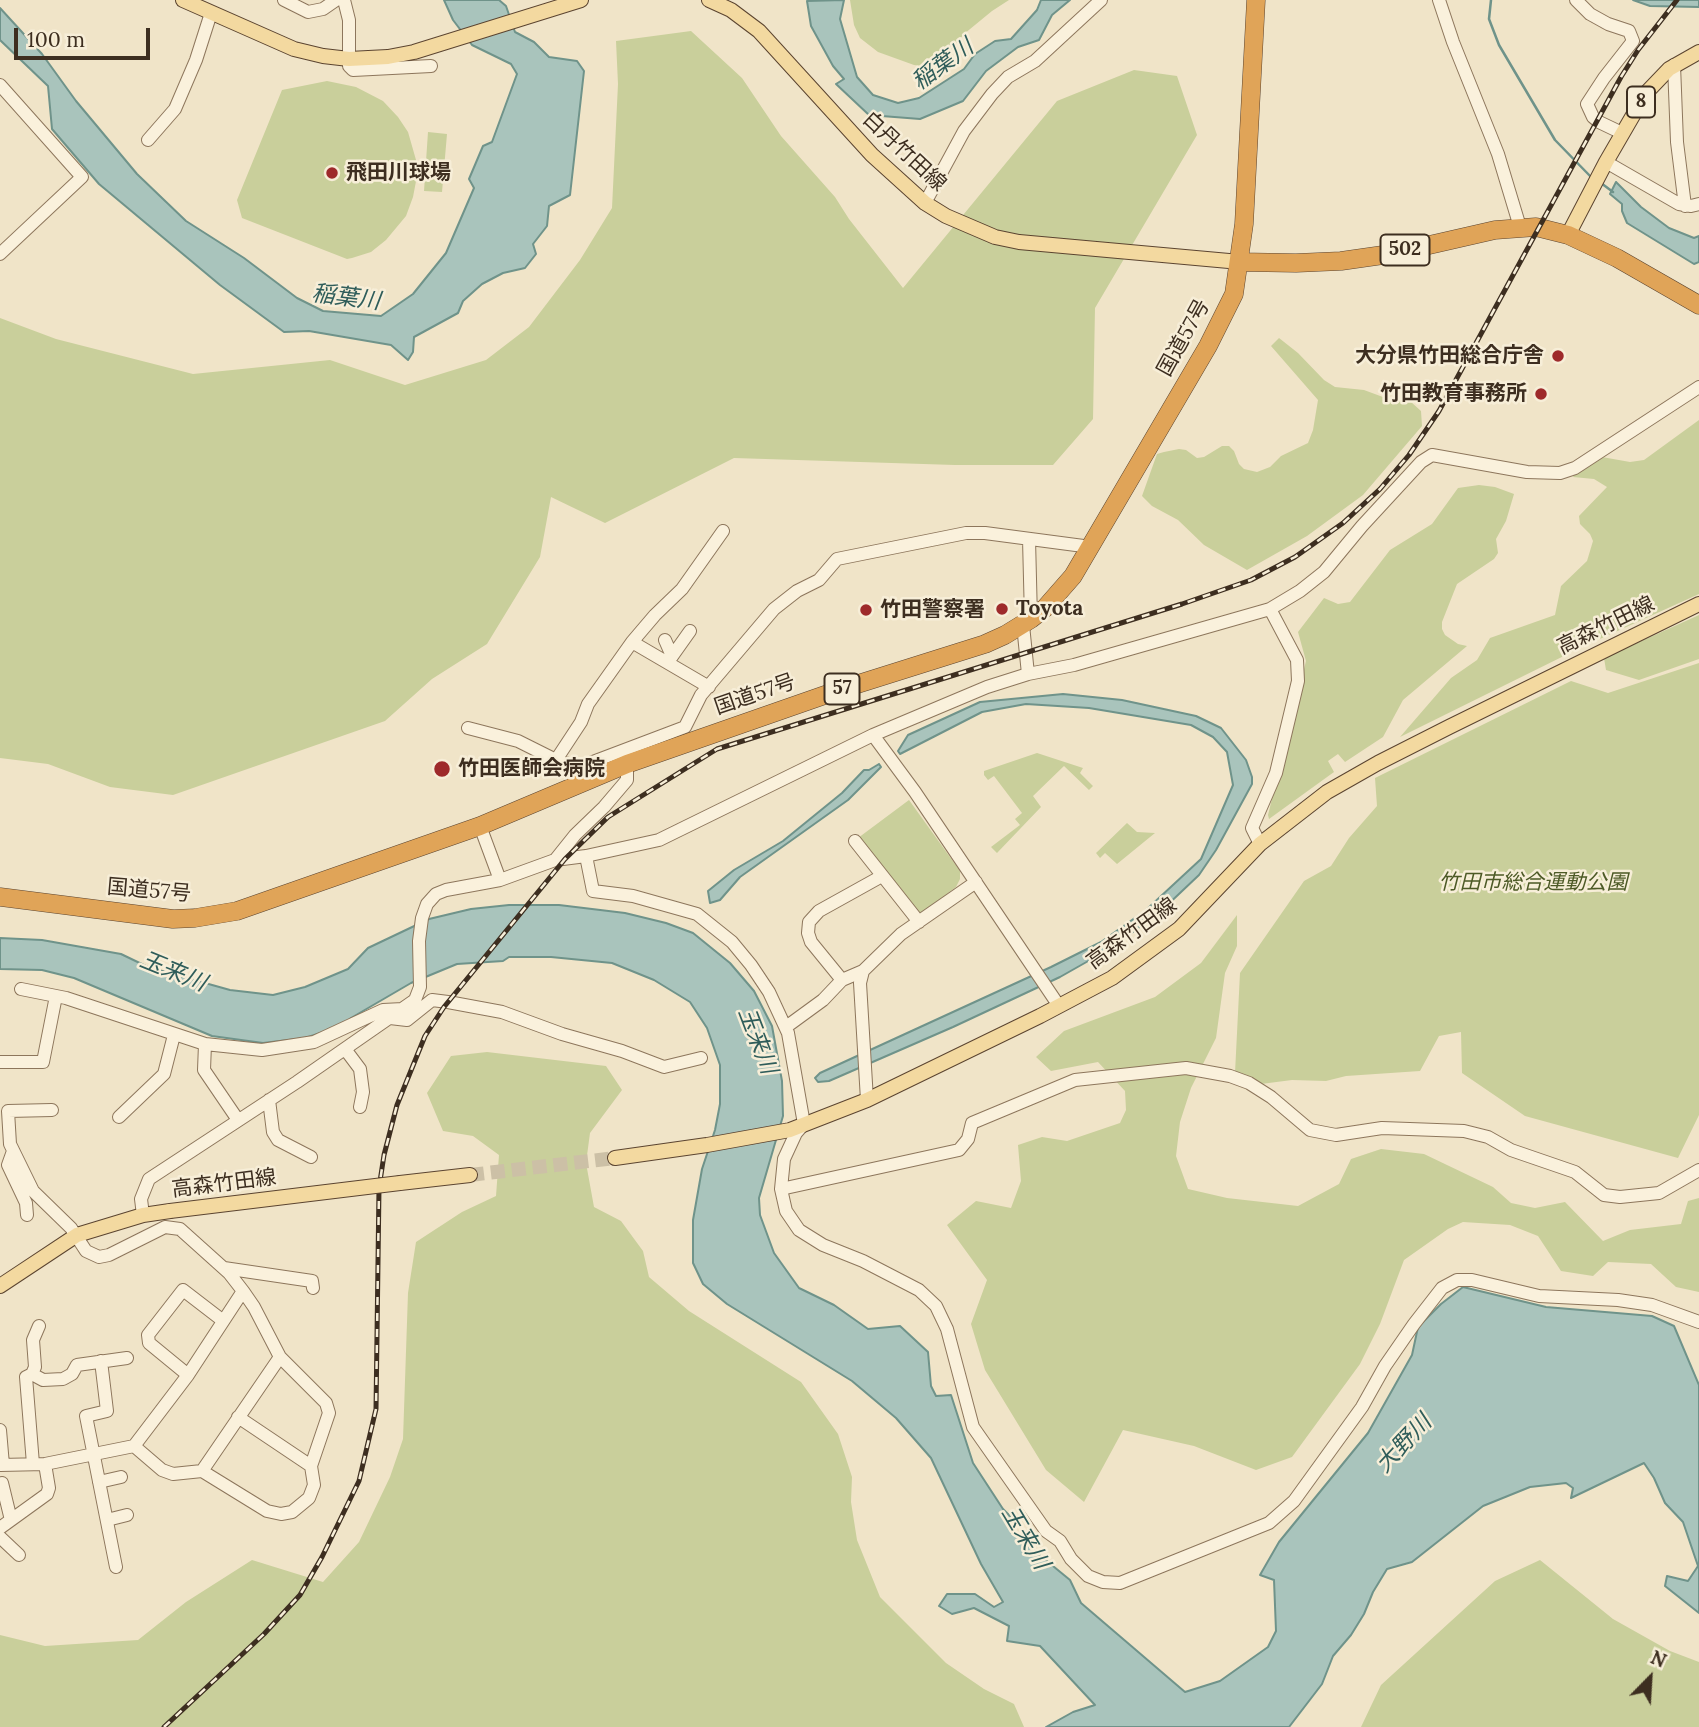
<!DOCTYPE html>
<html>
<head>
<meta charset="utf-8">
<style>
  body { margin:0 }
  #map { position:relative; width:1699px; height:1727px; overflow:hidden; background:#f0e4c8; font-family:Lora,serif }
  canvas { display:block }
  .north { position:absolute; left:1615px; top:1643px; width:70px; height:70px; -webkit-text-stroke:5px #f7eed8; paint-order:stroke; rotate:24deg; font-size:19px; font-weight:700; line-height:28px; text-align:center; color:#3d2e20 }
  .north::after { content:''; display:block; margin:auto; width:24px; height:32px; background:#3d2e20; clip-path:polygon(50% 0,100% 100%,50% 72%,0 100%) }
  .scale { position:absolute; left:14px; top:28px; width:136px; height:32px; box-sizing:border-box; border:4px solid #3d2e20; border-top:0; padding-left:9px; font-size:21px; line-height:24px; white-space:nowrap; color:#3d2e20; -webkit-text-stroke:5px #f7eed8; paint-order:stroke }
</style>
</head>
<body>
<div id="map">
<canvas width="1699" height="1727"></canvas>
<div class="north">N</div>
<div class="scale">100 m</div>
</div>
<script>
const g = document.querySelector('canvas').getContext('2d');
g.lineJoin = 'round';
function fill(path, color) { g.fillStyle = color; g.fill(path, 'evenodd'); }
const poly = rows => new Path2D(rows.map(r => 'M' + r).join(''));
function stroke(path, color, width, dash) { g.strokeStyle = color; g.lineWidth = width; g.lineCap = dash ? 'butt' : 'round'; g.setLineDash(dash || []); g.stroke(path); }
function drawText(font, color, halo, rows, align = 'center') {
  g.font = font + ' Lora,"Noto Sans JP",serif'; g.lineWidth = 5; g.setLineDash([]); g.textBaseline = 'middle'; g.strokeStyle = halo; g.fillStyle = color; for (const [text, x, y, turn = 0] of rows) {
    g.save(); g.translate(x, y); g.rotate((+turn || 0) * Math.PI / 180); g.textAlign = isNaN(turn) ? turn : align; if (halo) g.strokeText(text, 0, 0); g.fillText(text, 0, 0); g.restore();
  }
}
const green = poly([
  [850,0,1009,0,992,11,964,34,942,61,928,67,914,65,878,52,860,38,854,25],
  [691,31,742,78,781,136,835,197,849,219,903,288,1057,101,1134,70,1177,76,1197,135,1095,308,1093,419,1053,465,955,465,734,458,605,523,551,497,540,557,487,644,432,679,385,721,173,795,110,787,48,764,0,758,0,318,56,339,193,374,330,360,405,385,486,360,529,327,580,260,612,208,618,84,616,41],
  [327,81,356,87,383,101,398,117,408,132,416,160,417,176,413,197,406,216,386,240,371,252,352,258,347,259,242,218,237,200,282,90],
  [428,132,447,134,442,192,424,191],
  [1279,338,1298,353,1324,380,1335,387,1364,390,1391,400,1411,402,1421,411,1422,426,1363,495,1307,536,1247,570,1204,545,1178,520,1152,506,1142,496,1157,454,1164,452,1179,449,1186,450,1197,458,1204,457,1222,446,1229,446,1234,451,1239,464,1244,469,1257,472,1270,467,1281,456,1308,443,1313,430,1318,400,1271,346],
  [1699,420,1699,594,1580,648,1400,737,1451,678,1477,660,1490,638,1555,615,1561,586,1587,561,1593,541,1590,534,1580,524,1579,516,1607,487,1594,479,1573,477,1576,471,1602,457,1630,462,1644,460],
  [1479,485,1495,487,1514,494,1506,521,1496,539,1498,553,1494,559,1457,584,1442,622,1442,629,1445,635,1458,644,1467,646,1403,700,1383,737,1345,762,1338,754,1328,761,1334,772,1269,819,1268,815,1306,661,1298,632,1324,598,1338,604,1350,602,1390,550,1432,524,1458,488],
  [1699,615,1699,659,1639,680,1606,670,1604,658],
  [1699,663,1699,1115,1678,1158,1525,1116,1462,1073,1461,1032,1439,1036,1420,1071,1346,1076,1326,1081,1292,1080,1261,1084,1235,1073,1240,973,1304,881,1331,866,1349,838,1377,806,1375,778,1571,681,1608,693],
  [1037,753,1083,768,1080,773,1093,786,1089,790,1064,766,1033,796,1041,807,997,853,991,847,1020,825,1015,819,1022,813,994,776,988,780,984,775,984,771],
  [909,800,960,871,960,879,956,887,921,914,917,912,858,838],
  [1127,823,1137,832,1155,833,1117,864,1105,853,1100,858,1096,853],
  [1237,915,1237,946,1225,973,1216,1038,1191,1088,1180,1122,1176,1156,1188,1189,1227,1198,1298,1206,1339,1184,1351,1159,1381,1149,1424,1154,1493,1187,1511,1203,1535,1208,1565,1202,1603,1241,1630,1230,1681,1224,1688,1201,1699,1198,1699,1292,1676,1287,1651,1264,1608,1262,1593,1276,1561,1271,1538,1236,1510,1225,1463,1222,1448,1229,1404,1260,1380,1324,1360,1364,1292,1457,1256,1470,1194,1446,1123,1430,1084,1502,1046,1470,985,1370,971,1324,987,1280,947,1225,976,1201,1011,1208,1021,1181,1018,1145,1042,1137,1067,1141,1120,1123,1126,1110,1125,1091,1098,1062,1051,1071,1036,1057,1064,1031,1155,997,1201,963],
  [487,1052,606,1066,622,1090,590,1133,586,1163,594,1207,621,1221,643,1251,649,1277,689,1311,801,1382,838,1434,852,1477,851,1502,857,1540,880,1597,946,1663,984,1689,1014,1704,1024,1727,0,1727,0,1635,45,1646,138,1640,186,1602,252,1560,323,1582,359,1542,390,1477,403,1439,408,1293,416,1242,462,1212,496,1196,499,1155,473,1136,443,1131,427,1093,451,1056],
  [1540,1560,1613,1619,1670,1651,1699,1662,1699,1727,1361,1727,1381,1685,1495,1581]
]);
const water = poly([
  [444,0,499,0,506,6,515,32,534,42,549,57,577,61,584,71,570,195,549,206,547,226,533,244,536,254,525,268,503,273,482,284,463,301,458,313,414,337,413,352,408,360,391,345,309,331,284,332,220,285,99,184,52,129,48,86,0,40,0,8,42,54,76,101,137,174,186,221,244,258,297,298,323,311,381,316,413,294,446,253,474,188,469,179,483,146,492,142,517,74,511,64,472,45,453,20,444,0],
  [844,0,840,19,857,77,873,95,898,103,919,98,964,69,975,54,995,41,1011,39,1037,10,1041,0,1070,0,1052,15,1039,40,1018,47,986,71,963,101,920,119,869,115,836,84,844,79,833,66,811,26,807,1,844,0],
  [1633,0,1699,0,1699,7,1650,6,1633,0],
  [1616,182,1641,207,1669,228,1694,238,1699,236,1699,262,1694,264,1627,223,1622,211,1622,204,1610,194,1616,182],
  [1063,694,1122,700,1196,716,1221,728,1246,760,1252,777,1252,784,1216,850,1199,875,1161,911,1113,947,1060,977,953,1027,829,1081,818,1082,815,1078,820,1073,1051,967,1101,942,1146,910,1201,859,1233,785,1227,752,1213,737,1191,725,1089,708,1026,704,982,712,900,754,898,751,908,735,980,702,1063,694],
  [879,764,881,767,848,800,740,877,720,900,710,903,708,891,734,870,783,841,842,793,864,770,869,770,879,764],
  [509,905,559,905,625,913,666,923,693,933,730,963,754,991,772,1026,782,1081,783,1116,759,1198,760,1215,774,1253,799,1288,834,1305,868,1329,900,1326,928,1352,931,1386,936,1396,951,1395,973,1463,1003,1509,1015,1521,1014,1534,1070,1580,1081,1603,1185,1692,1220,1681,1268,1647,1276,1631,1274,1580,1260,1575,1279,1542,1368,1433,1412,1355,1418,1327,1441,1304,1463,1287,1546,1307,1652,1316,1674,1326,1699,1385,1699,1613,1665,1586,1667,1576,1688,1581,1698,1566,1683,1522,1665,1503,1654,1478,1644,1463,1571,1498,1573,1488,1566,1483,1530,1487,1483,1506,1412,1562,1387,1569,1373,1592,1364,1614,1351,1635,1333,1656,1322,1684,1289,1727,1046,1727,1073,1712,1095,1705,1040,1646,1007,1641,1009,1626,974,1608,952,1614,939,1606,947,1594,975,1594,994,1607,1003,1602,981,1564,931,1458,896,1418,852,1381,727,1304,703,1284,693,1263,693,1220,702,1169,715,1130,720,1104,720,1065,707,1028,690,1002,654,980,612,963,551,957,509,957,503,961,457,964,411,983,351,1018,345,1025,305,1038,263,1043,212,1036,74,978,42,970,0,969,0,938,42,940,121,954,148,967,230,990,273,995,305,987,348,969,368,948,429,919,471,909,509,905]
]);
const stream = poly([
  [1491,0,1489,19,1499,45,1555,140,1592,178],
  [1601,183,1613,192]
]);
const majorTunnel = poly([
  [470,1175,615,1158]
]);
const minor = poly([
  [284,0,308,12,323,9,336,0],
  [344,0,349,20,349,66,353,70,431,66],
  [1439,0,1453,42,1498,154,1520,227],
  [1576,0,1590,14,1608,24,1629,31,1633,41,1604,78,1587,104,1593,117,1599,122,1622,133],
  [1674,65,1677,142,1685,206],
  [0,85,82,177,0,254],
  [148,140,175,109,196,60,211,13],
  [1606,162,1679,204,1691,206,1699,204],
  [925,203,964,131,992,94,1008,77,1035,61,1101,0],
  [1029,539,1031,619],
  [1023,625,1028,674],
  [665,640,672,656],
  [632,642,709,687],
  [668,662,690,631],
  [468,728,518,741,562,763,582,766,685,727,701,695,774,609,797,591,819,580,837,559,966,533,985,533,1091,547],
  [873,735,915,792,1059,1006],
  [556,760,581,722,588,704,632,642,655,615,682,589,723,531],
  [480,826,500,880],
  [855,841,919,922],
  [1260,844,1252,828,1276,773,1298,681,1297,660,1270,609],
  [586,856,593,891,633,896,697,914,732,942,751,965,769,992,788,1033,804,1124,796,1133,784,1159,781,1189,786,1211,799,1230,823,1245,863,1261,919,1290,936,1306,947,1329,973,1427,1046,1531,1060,1541,1071,1559,1088,1576,1103,1582,1120,1583,1269,1523,1294,1501,1362,1407,1385,1366,1414,1324,1442,1288,1457,1280,1472,1280,1539,1296,1618,1300,1652,1305,1699,1322],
  [555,860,575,835,604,807,627,780,627,764],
  [842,980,811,942,808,933,809,922,819,911,882,876],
  [21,989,66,998,205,1044,262,1050,314,1042,383,1010,403,1009],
  [390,1018,407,1020,432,1000,448,1002,502,1012,562,1034,622,1051,664,1067,701,1058],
  [786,1027,823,1000,842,980,863,971],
  [205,1044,204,1070,238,1120],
  [345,1049,360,1069,363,1092,360,1107],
  [0,1062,43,1062,56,996],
  [269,1100,273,1132,278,1140,311,1157],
  [867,1100,860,983,863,971,901,934,976,882],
  [52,1110,8,1111,10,1144,33,1191,71,1228,86,1251,99,1257,109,1255,165,1227,180,1229,229,1273,243,1291,254,1307,280,1357,326,1403,329,1413,311,1466,314,1485,309,1498,292,1512,281,1514,267,1511,202,1471,173,1474,162,1470,134,1446,188,1375,243,1291],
  [119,1117,164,1074,174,1035],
  [13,1151,8,1165,26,1203,27,1215],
  [781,1189,959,1150,968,1139,972,1123,1075,1080,1186,1068,1230,1076,1249,1083,1271,1097,1310,1130,1336,1135,1382,1128,1464,1131,1488,1137,1511,1150,1575,1172,1604,1195,1620,1197,1659,1193,1699,1170],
  [143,1215,141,1199,149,1179,297,1082,415,1000,420,987,419,941,422,918,427,904,436,894,446,890,500,880,555,860,586,856,659,840,873,735,987,687,1028,674,1074,665,1270,609,1300,591,1324,572,1362,526,1421,462,1432,455,1527,472,1560,473,1575,468,1699,387],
  [224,1268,312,1281,313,1288],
  [101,1361,107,1411,86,1416,116,1567],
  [32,1374,43,1380,63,1379,72,1374,77,1365,127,1358],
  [188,1375,149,1343,148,1335,183,1290,222,1320],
  [238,1417,311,1466],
  [0,1430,3,1465],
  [33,1464,26,1377,32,1374,35,1367,33,1340,39,1326],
  [0,1465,45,1464,134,1446],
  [202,1471,280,1357],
  [99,1482,121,1477],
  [2,1483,11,1520],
  [107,1520,127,1515],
  [0,1528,47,1494,49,1488,45,1464],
  [0,1537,19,1555]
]);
const major = poly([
  [183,0,294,49,323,56,349,59,388,57,414,52,581,0],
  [709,0,731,10,759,31,872,155,925,203,946,216,995,237,1019,242,1240,262],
  [1568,235,1606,162,1646,93,1669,69,1699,52],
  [615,1158,707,1145,790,1130,867,1100,1040,1016,1112,978,1179,929,1260,844,1327,792,1378,763,1449,727,1699,604],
  [400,1183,470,1175],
  [0,1286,77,1235,143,1215,170,1211]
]);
const highway = poly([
  [1240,262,1296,263,1341,261,1390,254,1495,230,1536,227,1568,235,1617,258,1699,305],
  [0,897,173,919,195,918,237,911,480,826,627,764,842,689,985,644,1005,635,1031,619,1045,608,1073,576,1208,346,1234,294,1244,224,1256,0]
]);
const rail = poly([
  [164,1727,264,1634,300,1595,322,1557,359,1481,376,1409,379,1188,384,1155,397,1105,425,1036,444,1007,565,859,608,817,717,749,1182,604,1251,580,1295,557,1343,523,1380,489,1409,455,1439,411,1621,77,1638,50,1677,0]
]);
const majorBridge = poly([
  [170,1211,400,1183]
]);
const markers = [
  [332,173,7,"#9e2a2b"],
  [1558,356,7,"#9e2a2b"],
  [1541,394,7,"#9e2a2b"],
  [1002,609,7,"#9e2a2b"],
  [866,610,7,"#9e2a2b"],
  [442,769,9,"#9e2a2b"]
];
const shields = [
  [1641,102,28],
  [1405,250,49],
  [842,689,35]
];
const shieldNames = [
  ["8",1641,102],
  ["502",1405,250],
  ["57",842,689]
];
const streetNames = [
  ["白丹竹田線",904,152,43],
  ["国道57号",1184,338,-61],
  ["高森竹田線",1606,626,-26],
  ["国道57号",755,695,-19],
  ["国道57号",149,891,5],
  ["高森竹田線",1132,934,-36],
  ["高森竹田線",224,1184,-7]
];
const poiNames = [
  ["飛田川球場",346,173],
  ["大分県竹田総合庁舎",1544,356,"right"],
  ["竹田教育事務所",1527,394,"right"],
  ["Toyota",1016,609],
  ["竹田警察署",880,610],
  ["竹田医師会病院",458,769]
];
const parkNames = [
  ["竹田市総合運動公園",1533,883]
];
const waterNames = [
  ["稲葉川",943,65,-36],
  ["稲葉川",346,298,7],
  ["玉来川",173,972,22],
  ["玉来川",757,1041,69],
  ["大野川",1404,1444,-47],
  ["玉来川",1025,1538,59]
];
fill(green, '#c9cf9b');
fill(water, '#a9c4bc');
stroke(water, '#6f938a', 2);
stroke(stream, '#6f938a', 2.5);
stroke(majorTunnel, '#ccc0a6', 14, [14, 7]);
stroke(minor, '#8d765c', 14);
stroke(major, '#5b4430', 16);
stroke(highway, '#5b4430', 19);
stroke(minor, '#faf1dc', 12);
stroke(major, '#f3d9a0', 14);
stroke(highway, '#e0a458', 18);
stroke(rail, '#3d2e20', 5);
stroke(rail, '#f7eed8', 2.5, [8]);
stroke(majorBridge, '#5b4430', 16, []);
stroke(majorBridge, '#f3d9a0', 14);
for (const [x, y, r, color] of markers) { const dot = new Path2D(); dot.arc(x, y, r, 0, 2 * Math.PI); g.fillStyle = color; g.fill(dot); stroke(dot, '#f7eed8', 2.5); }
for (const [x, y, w] of shields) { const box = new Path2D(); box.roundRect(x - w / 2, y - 15.5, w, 31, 5); g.fillStyle = '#f7eed8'; g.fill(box); stroke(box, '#3d2e20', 2); }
drawText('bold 19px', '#3d2e20', null, shieldNames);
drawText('21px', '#3d2e20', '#f7eed8', streetNames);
drawText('bold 21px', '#3d2e20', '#f7eed8', poiNames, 'left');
drawText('italic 21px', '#4d5a26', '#f7eed8', parkNames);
drawText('italic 23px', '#2f5d5a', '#f7eed8', waterNames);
</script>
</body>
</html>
